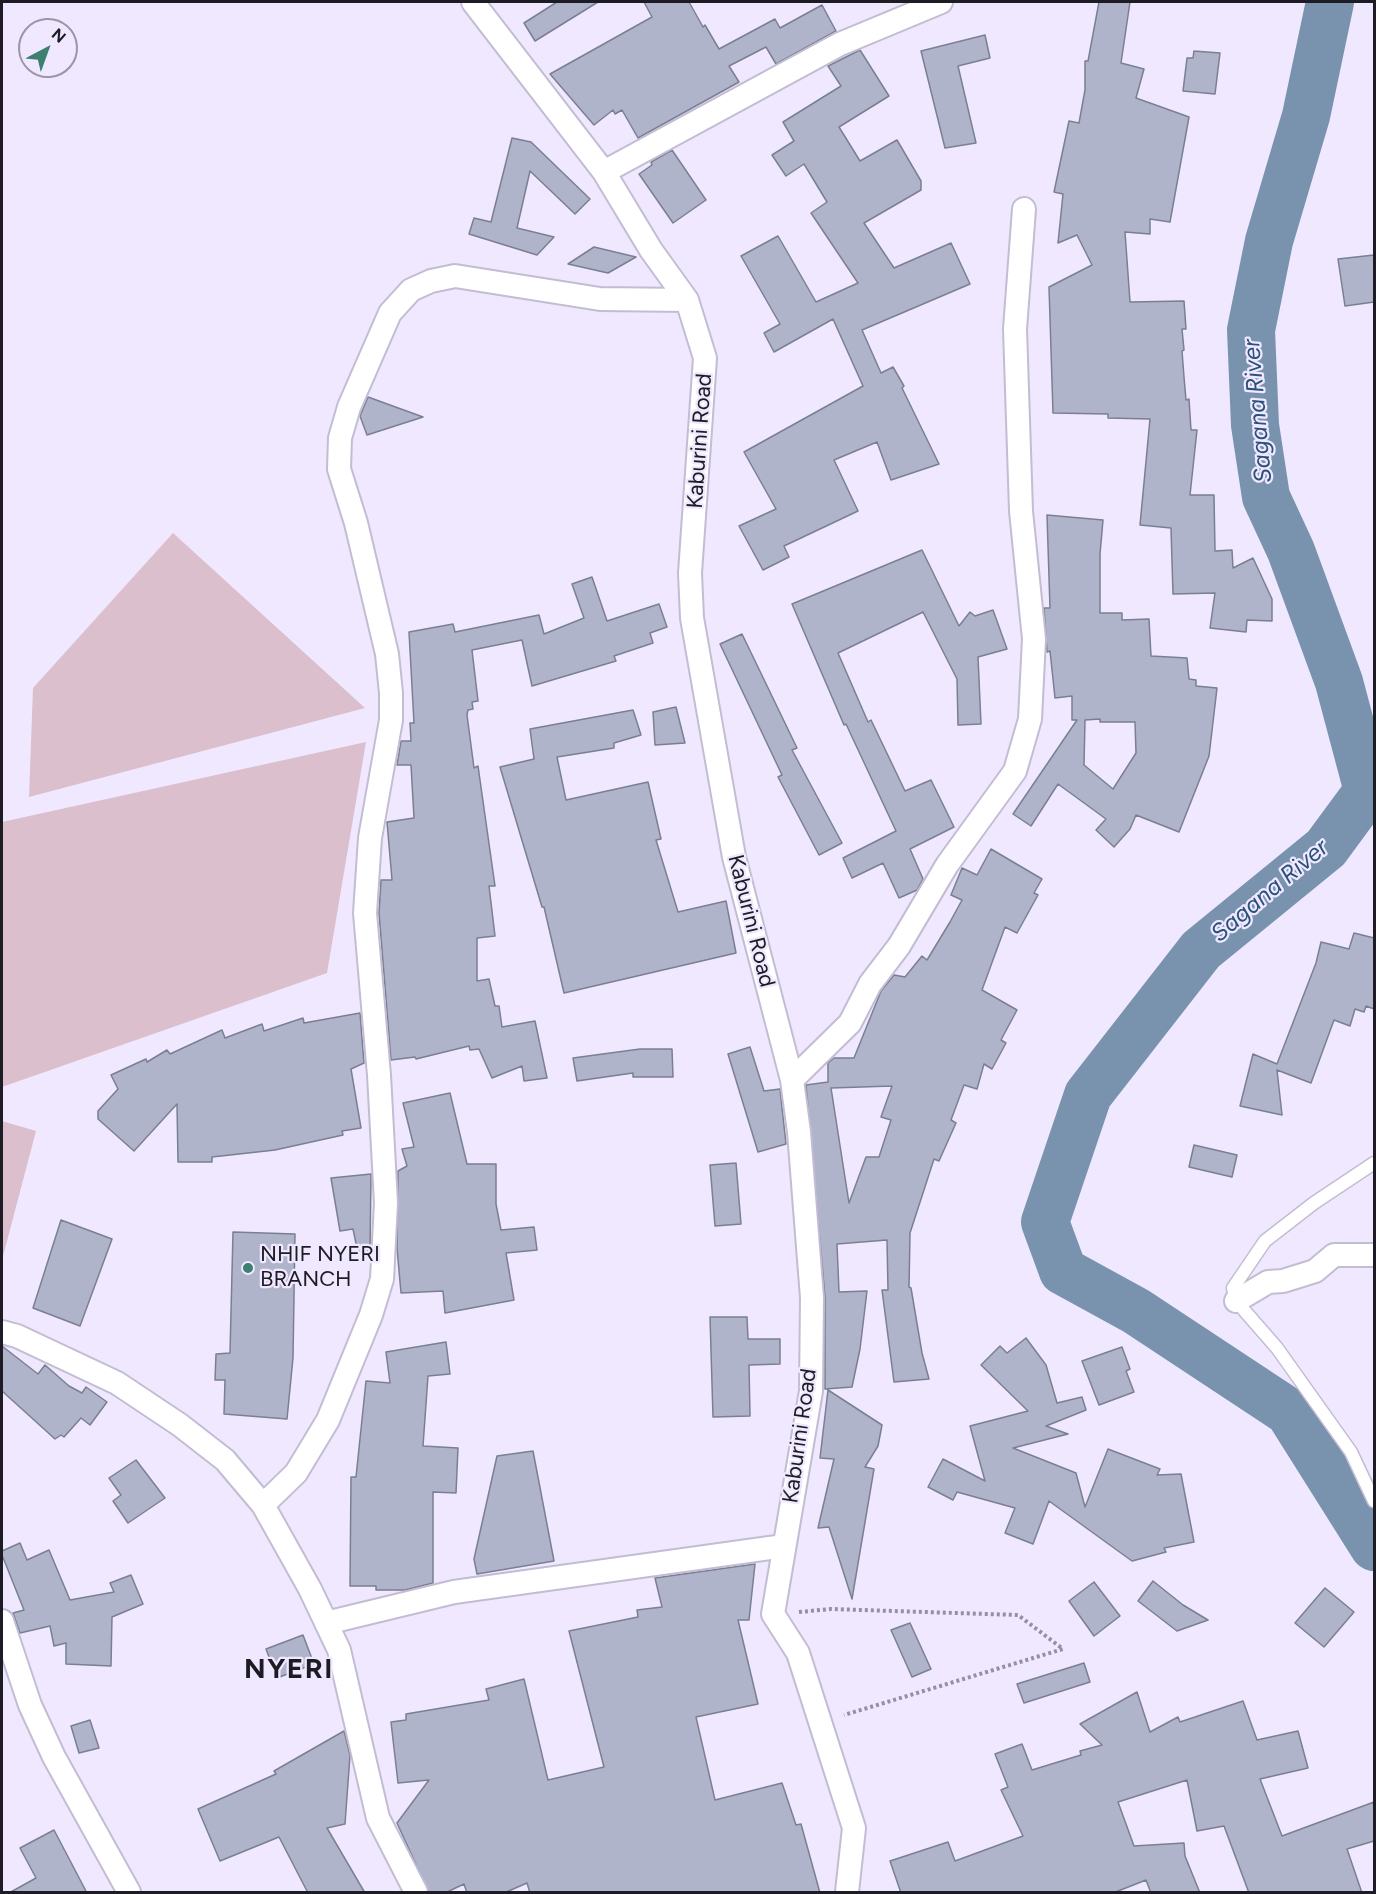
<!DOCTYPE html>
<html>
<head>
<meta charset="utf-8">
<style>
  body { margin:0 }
  #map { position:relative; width:1376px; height:1894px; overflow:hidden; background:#efe8ff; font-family:Figtree,sans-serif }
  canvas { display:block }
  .frame { position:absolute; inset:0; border:3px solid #1d1b23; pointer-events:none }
  .north { position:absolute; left:18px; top:18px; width:60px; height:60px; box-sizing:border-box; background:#efe8ff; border:2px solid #9b96a7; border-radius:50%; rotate:41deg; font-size:16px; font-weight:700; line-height:24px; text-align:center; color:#1d1b23 }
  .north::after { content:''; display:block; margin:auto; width:21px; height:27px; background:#3d7f70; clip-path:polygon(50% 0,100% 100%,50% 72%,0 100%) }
</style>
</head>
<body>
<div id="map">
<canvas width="1376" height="1894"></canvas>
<div class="frame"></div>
<div class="north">N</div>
</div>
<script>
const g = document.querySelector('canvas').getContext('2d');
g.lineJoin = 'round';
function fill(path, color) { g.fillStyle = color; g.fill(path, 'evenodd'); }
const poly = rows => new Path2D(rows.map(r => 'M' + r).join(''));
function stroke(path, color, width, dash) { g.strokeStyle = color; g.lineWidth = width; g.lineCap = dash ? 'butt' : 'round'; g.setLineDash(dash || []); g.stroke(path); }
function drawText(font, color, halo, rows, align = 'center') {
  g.font = font + ' Figtree,sans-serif'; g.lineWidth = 4.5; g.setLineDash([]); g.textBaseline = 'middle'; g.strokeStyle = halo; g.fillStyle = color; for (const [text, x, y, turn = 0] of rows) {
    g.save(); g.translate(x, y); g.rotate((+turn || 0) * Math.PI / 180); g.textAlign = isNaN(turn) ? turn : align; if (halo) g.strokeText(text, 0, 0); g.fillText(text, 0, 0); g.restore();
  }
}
const green = poly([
  [173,533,365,708,29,797,33,688],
  [366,742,327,973,2,1087,2,822],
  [2,1121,36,1131,2,1260]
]);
const river = poly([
  [1330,2,1306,116,1269,241,1251,330,1255,425,1266,497,1291,551,1339,682,1368,791,1326,848,1201,950,1088,1095,1045,1222,1063,1271,1136,1311,1289,1412,1374,1547]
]);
const building = poly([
  [557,2,598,2,535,41,524,23,557,2],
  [644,2,689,2,703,27,705,25,719,49,775,19,780,28,822,5,836,31,776,64,766,47,729,66,739,82,638,138,622,110,615,114,613,110,594,125,550,74,652,17,644,2],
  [1099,2,1130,2,1121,63,1144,69,1136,98,1189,117,1170,222,1150,219,1150,234,1125,232,1130,302,1184,301,1186,329,1182,329,1184,350,1182,351,1184,377,1186,400,1189,399,1191,430,1197,430,1190,495,1214,495,1215,551,1232,550,1233,568,1253,558,1272,599,1272,621,1247,620,1246,632,1210,628,1215,593,1173,594,1171,528,1140,525,1150,419,1108,418,1108,414,1053,413,1049,287,1092,265,1077,235,1058,243,1063,194,1054,192,1069,121,1079,123,1085,90,1085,61,1088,61,1099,2],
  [985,35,990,58,958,66,976,143,945,148,921,51,985,35],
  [860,50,889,96,839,127,860,161,897,140,921,181,921,190,864,223,894,268,951,243,970,284,862,330,881,373,893,367,904,386,902,388,939,464,891,480,877,442,834,460,858,511,784,546,789,557,763,570,739,526,776,509,744,452,863,386,833,319,774,352,764,333,780,324,741,256,778,236,816,302,858,283,811,213,827,202,804,164,786,176,772,155,794,141,783,122,841,86,828,66,860,50],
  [1194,51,1220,53,1215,94,1183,91,1187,58,1193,58,1194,51],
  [512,138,531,142,590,199,575,214,530,171,517,228,554,237,537,255,469,234,474,218,491,222,512,138],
  [672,150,706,200,673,223,639,174,652,165,651,162,672,150],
  [594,247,636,257,608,273,568,264,594,247],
  [1374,255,1374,302,1345,306,1338,259,1374,255],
  [368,397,423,417,367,435,360,416,368,397],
  [1047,515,1103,520,1100,554,1100,613,1122,613,1122,620,1149,619,1151,656,1187,658,1189,679,1196,680,1196,686,1217,688,1209,756,1179,832,1136,815,1130,829,1114,847,1096,830,1106,819,1058,784,1031,826,1013,814,1077,720,1072,720,1072,696,1055,698,1050,651,1047,652,1044,608,1050,608,1047,515],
  [1100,719,1100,722,1135,722,1136,753,1113,789,1084,765,1085,720,1100,719],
  [922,550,959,626,970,612,975,616,993,610,1007,649,978,657,981,724,958,725,957,679,923,612,838,653,868,722,871,720,905,791,931,780,954,827,910,849,923,879,917,890,899,898,883,863,852,878,843,858,896,831,846,724,844,725,792,604,922,550],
  [592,577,607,621,659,604,667,627,650,633,653,643,614,656,616,661,532,686,522,640,472,650,478,701,472,702,473,709,468,710,467,715,474,768,478,766,495,886,489,886,495,936,477,938,477,981,489,979,495,1006,499,1006,502,1027,535,1021,547,1078,524,1081,522,1066,492,1078,479,1049,470,1050,469,1046,416,1059,415,1057,391,1060,379,913,381,880,392,880,387,822,414,818,411,765,397,765,401,741,411,741,410,723,414,723,409,632,453,624,455,632,539,615,544,634,584,618,572,584,592,577],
  [742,634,797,748,792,750,842,843,819,855,778,777,782,775,720,644,742,634],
  [676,707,685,743,655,745,653,712,676,707],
  [633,710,641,735,614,743,614,748,557,757,566,800,648,782,661,839,656,840,678,912,726,901,736,953,564,993,544,907,542,907,500,767,534,759,530,729,633,710],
  [991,849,1042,879,1034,893,1038,895,1017,933,1005,927,982,990,1017,1010,1001,1040,1006,1043,992,1069,984,1064,977,1089,964,1085,951,1120,956,1123,939,1161,934,1159,910,1233,909,1287,911,1288,922,1353,929,1379,894,1382,882,1290,888,1290,887,1240,837,1244,839,1292,867,1291,860,1349,852,1387,825,1389,825,1297,806,1085,828,1082,828,1063,834,1058,854,1058,881,991,894,975,905,977,922,956,927,960,950,922,962,900,951,895,962,868,977,875,991,849],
  [892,1086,881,1117,891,1120,879,1157,866,1157,849,1203,831,1088,892,1086],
  [1354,933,1374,938,1374,1009,1366,1006,1364,1012,1355,1009,1350,1026,1334,1020,1311,1083,1277,1070,1282,1115,1240,1106,1253,1054,1277,1064,1316,963,1321,942,1349,949,1354,933],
  [360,1013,364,1063,351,1069,361,1128,342,1131,343,1135,275,1150,212,1157,212,1162,178,1162,177,1104,134,1151,98,1119,98,1111,118,1089,111,1075,146,1059,147,1062,167,1050,170,1054,222,1030,225,1038,262,1024,264,1031,303,1018,304,1023,360,1013],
  [750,1047,764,1091,780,1089,786,1144,758,1152,728,1054,750,1047],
  [640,1049,672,1049,673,1077,633,1077,633,1073,577,1081,573,1058,640,1049],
  [450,1093,467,1164,496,1164,496,1204,501,1230,534,1227,537,1250,506,1253,514,1300,445,1313,443,1291,401,1293,397,1248,398,1171,407,1166,402,1149,414,1147,403,1103,450,1093],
  [1194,1145,1237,1155,1232,1177,1189,1167,1194,1145],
  [736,1163,741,1224,715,1226,710,1165,736,1163],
  [371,1174,370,1252,358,1253,353,1229,340,1231,331,1178,371,1174],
  [61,1220,112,1239,80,1326,33,1308,61,1220],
  [233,1232,295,1234,293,1358,287,1419,224,1414,225,1380,215,1380,216,1354,230,1353,233,1232],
  [710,1317,747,1317,748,1339,780,1339,780,1364,749,1365,750,1416,713,1417,710,1317],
  [1026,1338,1046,1365,1057,1403,1082,1397,1086,1410,1046,1426,1068,1434,1013,1448,1076,1473,1085,1507,1108,1449,1160,1469,1157,1475,1181,1474,1194,1542,1164,1548,1166,1552,1132,1561,1049,1501,1033,1544,1005,1533,1015,1508,957,1492,953,1500,928,1487,943,1459,985,1481,970,1426,1028,1411,981,1365,1000,1346,1007,1353,1026,1338],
  [446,1342,450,1374,428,1376,423,1446,458,1448,456,1493,433,1492,433,1583,405,1590,376,1590,376,1586,350,1586,351,1477,356,1477,366,1381,390,1383,386,1352,446,1342],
  [2,1346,38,1374,45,1365,69,1386,82,1393,86,1387,107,1402,90,1425,81,1418,64,1437,61,1435,55,1439,2,1391,2,1346],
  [1122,1347,1130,1369,1126,1371,1134,1392,1099,1405,1082,1361,1122,1347],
  [828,1390,882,1425,878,1446,865,1467,874,1469,852,1599,829,1527,818,1528,834,1459,820,1458,828,1390],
  [533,1451,554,1561,477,1574,474,1559,497,1456,533,1451],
  [136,1460,165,1498,128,1523,113,1501,121,1495,109,1478,136,1460],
  [20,1543,27,1560,49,1550,70,1600,114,1592,110,1583,131,1575,143,1604,112,1617,111,1666,66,1664,66,1643,54,1646,50,1626,20,1633,13,1613,24,1610,2,1555,2,1551,20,1543],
  [755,1564,749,1620,738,1620,758,1704,696,1717,715,1800,782,1783,796,1825,801,1824,820,1893,530,1893,527,1883,504,1893,467,1893,464,1884,445,1893,429,1893,397,1823,429,1780,398,1783,391,1722,406,1720,406,1714,489,1700,486,1689,524,1679,548,1780,604,1767,569,1631,638,1617,637,1610,662,1607,655,1578,755,1564],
  [1153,1581,1183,1605,1208,1620,1177,1631,1138,1601,1153,1581],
  [1094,1582,1120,1616,1094,1636,1069,1601,1094,1582],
  [1325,1588,1354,1612,1324,1647,1295,1623,1325,1588],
  [910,1623,931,1669,912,1677,891,1630,910,1623],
  [303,1635,314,1664,277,1678,266,1649,303,1635],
  [1084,1663,1090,1682,1024,1703,1017,1684,1084,1663],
  [1137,1692,1150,1732,1178,1717,1180,1722,1243,1701,1257,1740,1298,1731,1308,1768,1260,1779,1282,1836,1374,1802,1374,1841,1347,1849,1362,1893,1249,1893,1224,1826,1197,1831,1187,1780,1118,1802,1134,1846,1184,1843,1185,1856,1200,1893,1151,1893,1146,1880,1113,1893,901,1893,890,1861,948,1842,955,1861,1023,1836,1001,1790,1008,1787,995,1754,1022,1744,1032,1770,1081,1755,1080,1751,1102,1745,1080,1724,1137,1692],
  [90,1720,99,1748,79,1753,71,1726,90,1720],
  [344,1731,350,1755,345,1824,327,1828,365,1893,308,1893,279,1837,220,1861,198,1809,276,1774,274,1771,344,1731],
  [54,1830,87,1893,9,1893,36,1878,20,1848,54,1830]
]);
const path = poly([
  [799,1612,831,1609,1018,1615,1063,1649,844,1715]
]);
const service = poly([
  [1374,1163,1314,1203,1265,1241,1233,1288,1236,1301,1277,1348,1351,1452,1374,1501]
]);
const minor = poly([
  [473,2,604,172,651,250,687,300,705,358,690,573,692,618,734,857,792,1080,799,1132,812,1298,811,1391,773,1614,798,1653,854,1828,847,1892],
  [604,172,840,44,941,2],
  [792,1080,850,1023,870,984,899,946,947,865,1015,771,1030,719,1034,639,1021,511,1015,329,1024,209],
  [1236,1301,1268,1282,1283,1281,1315,1271,1334,1255,1374,1255],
  [2,1332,17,1336,117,1383,180,1425,225,1460,263,1505,310,1589,339,1650,378,1818,416,1892],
  [263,1505,296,1473,328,1420,371,1315,382,1279,386,1203,379,1075,365,913,370,838,391,720,391,693,387,654,356,523,339,469,340,438,349,407,390,313,411,290,431,281,455,276,600,299,687,300],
  [2,1621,30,1705,54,1757,129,1892],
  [326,1623,454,1592,784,1546]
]);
const markers = [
  [248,1268,6,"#3d7f70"]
];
const streetNames = [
  ["Kaburini Road",700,441,-86],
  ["Kaburini Road",751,921,76],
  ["Kaburini Road",800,1436,-82]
];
const poiNames = [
  ["NHIF NYERI",260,1255],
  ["BRANCH",260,1280]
];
const waterNames = [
  ["Sagana River",1258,411,-95],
  ["Sagana River",1270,891,-40]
];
const districtNames = [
  ["NYERI",289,1670]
];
fill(green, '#dbbfcc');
stroke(river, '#7993ae', 48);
fill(building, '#afb4ca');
stroke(building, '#7a7f93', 1.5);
stroke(service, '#c3bdd3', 15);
stroke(minor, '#c3bdd3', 26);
stroke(path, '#9590a0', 4, [3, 3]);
stroke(service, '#fff', 12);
stroke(minor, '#fff', 22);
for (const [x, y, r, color] of markers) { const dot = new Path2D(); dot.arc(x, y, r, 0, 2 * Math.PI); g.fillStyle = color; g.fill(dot); stroke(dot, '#efe8ff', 2); }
drawText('22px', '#1d1b23', '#efe8ff', streetNames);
drawText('22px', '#1d1b23', '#efe8ff', poiNames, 'left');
drawText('italic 24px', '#295179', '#efe8ff', waterNames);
g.letterSpacing = '1.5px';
drawText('bold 28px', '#1d1b23', '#efe8ff', districtNames);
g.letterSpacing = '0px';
</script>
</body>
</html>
